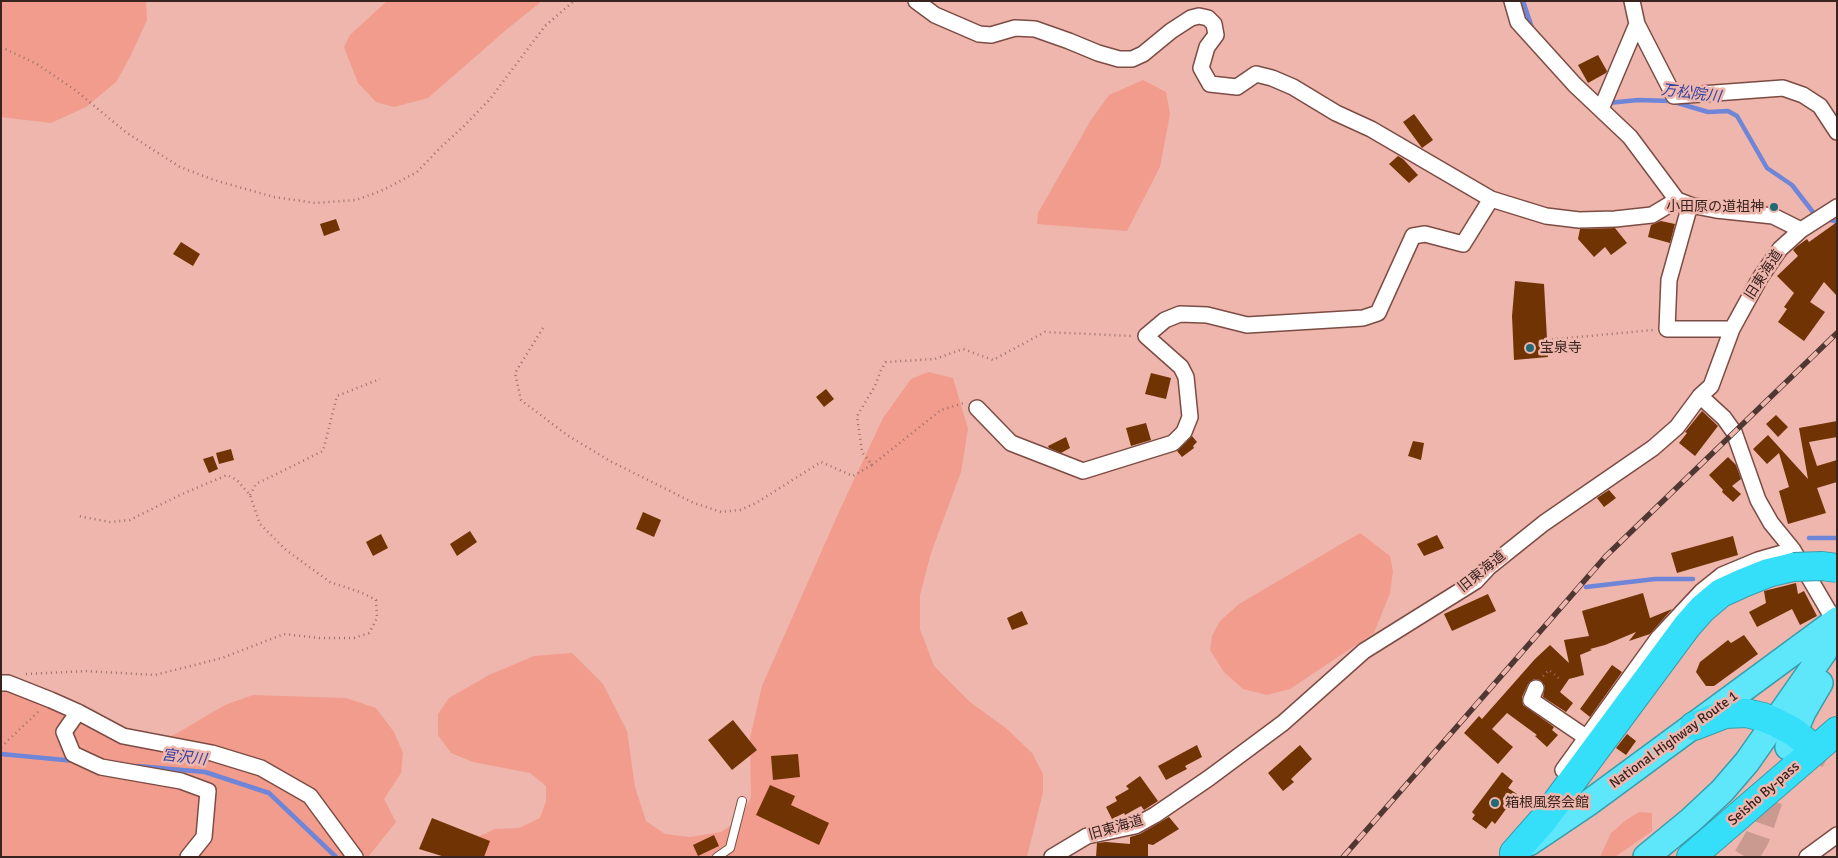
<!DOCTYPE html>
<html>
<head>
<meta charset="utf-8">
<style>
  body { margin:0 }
  #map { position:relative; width:1838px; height:858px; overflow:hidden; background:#eeb6ac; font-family:Signika,sans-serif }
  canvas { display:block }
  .frame { position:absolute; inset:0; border:2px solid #38231f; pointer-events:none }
</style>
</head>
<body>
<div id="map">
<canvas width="1838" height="858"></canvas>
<div class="frame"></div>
</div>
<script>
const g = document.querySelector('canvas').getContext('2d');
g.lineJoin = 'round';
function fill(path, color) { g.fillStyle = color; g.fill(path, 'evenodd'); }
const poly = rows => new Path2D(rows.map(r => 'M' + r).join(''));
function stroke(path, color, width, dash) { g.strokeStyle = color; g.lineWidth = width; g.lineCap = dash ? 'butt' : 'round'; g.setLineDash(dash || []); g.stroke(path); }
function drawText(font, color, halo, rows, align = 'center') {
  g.font = font + ' Signika,"Noto Sans JP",sans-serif'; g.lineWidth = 5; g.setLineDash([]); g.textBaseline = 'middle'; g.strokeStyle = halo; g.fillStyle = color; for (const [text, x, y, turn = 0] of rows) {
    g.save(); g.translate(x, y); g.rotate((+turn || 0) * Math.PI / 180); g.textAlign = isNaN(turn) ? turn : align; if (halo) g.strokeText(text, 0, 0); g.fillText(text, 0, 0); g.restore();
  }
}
const green = poly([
  [1,1,146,1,147,20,130,57,116,82,86,107,51,123,1,117],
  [387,1,542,1,506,30,428,98,394,107,376,102,358,83,344,47,350,35],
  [1143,80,1166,92,1170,114,1160,167,1127,231,1037,224,1038,213,1091,120,1109,95],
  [928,372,953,378,968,429,961,472,931,553,920,595,920,629,934,666,970,702,1007,729,1032,753,1043,774,1043,792,1027,857,465,857,470,841,495,829,519,828,540,818,546,801,546,786,530,773,473,762,451,753,438,735,438,714,449,698,489,675,534,656,572,653,603,684,627,731,635,787,646,821,665,834,690,837,721,832,739,820,751,798,750,738,762,686,838,514,883,418,911,379],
  [1360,533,1390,556,1393,571,1390,593,1374,633,1290,689,1267,695,1243,689,1224,672,1210,650,1212,636,1220,621,1239,604],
  [1,691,17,693,82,720,106,736,127,743,174,735,225,705,253,695,346,698,376,708,394,732,403,753,401,773,384,799,396,822,368,857,1,857],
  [1639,812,1652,813,1652,831,1615,857,1600,857,1611,833,1626,820]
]);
const stream = poly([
  [1523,1,1532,28],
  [1608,103,1638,100,1671,101,1708,112,1728,111,1737,116,1767,168,1792,185,1816,216],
  [1826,219,1835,221,1837,223],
  [1809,538,1837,538],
  [1586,587,1655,579,1693,579],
  [1,754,75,761],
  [137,766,205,772,269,793,336,857]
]);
const building = poly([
  [1598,55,1607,71,1606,73,1588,83,1578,65],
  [1414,114,1433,140,1422,148,1403,122],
  [1398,156,1403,159,1418,175,1409,183,1389,164],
  [336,219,340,230,324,236,320,224],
  [1661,221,1675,224,1670,243,1648,237,1651,225],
  [1837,222,1837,296,1824,282,1810,302,1825,312,1804,341,1778,322,1787,309,1784,307,1794,293,1777,276,1798,256,1793,250,1796,247,1807,239,1809,242],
  [1615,228,1627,243,1611,255,1605,247,1594,257,1578,239,1580,229],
  [181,242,200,254,193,266,173,254],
  [1515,281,1544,284,1548,357,1514,360,1512,316],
  [1151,373,1171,378,1166,399,1145,394],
  [826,389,834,399,824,407,816,397],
  [1702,411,1718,426,1695,456,1679,443,1687,433,1685,432],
  [1776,415,1788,427,1778,437,1766,424],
  [1837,421,1837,437,1809,442,1817,466,1837,460,1837,482,1817,488,1826,513,1788,524,1779,491,1789,487,1779,453,1767,464,1753,449,1768,435,1808,479,1799,428],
  [1146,423,1151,440,1131,446,1126,428],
  [1192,436,1197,442,1193,446,1194,448,1182,457,1177,451],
  [1066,437,1070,448,1061,453,1049,448,1048,446],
  [1413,441,1424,443,1421,460,1408,456],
  [231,449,234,460,219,464,216,453],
  [213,456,218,469,209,473,203,459],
  [1728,457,1736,465,1741,479,1732,486,1741,494,1733,502,1722,492,1723,490,1709,475],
  [1609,490,1616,498,1604,507,1597,498],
  [643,512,661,520,654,537,636,529],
  [470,531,477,542,457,556,450,544],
  [381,534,388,548,373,556,366,542],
  [1437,535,1444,548,1424,556,1417,544],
  [1733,536,1738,555,1677,573,1671,553],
  [1796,583,1798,594,1804,591,1817,616,1800,625,1792,609,1757,627,1749,612,1766,603,1764,591],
  [1643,593,1650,618,1672,609,1650,634,1629,641,1636,632,1605,645,1590,649,1592,650,1580,655,1584,675,1569,679,1560,692,1573,703,1566,712,1543,697,1545,686,1540,680,1534,679,1528,684,1522,697,1523,705,1554,727,1552,730,1558,735,1547,747,1535,736,1537,735,1507,713,1492,729,1513,747,1498,764,1464,733,1479,716,1482,719,1535,659,1550,645,1569,663,1564,640,1589,636,1582,611],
  [1488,594,1496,611,1452,631,1444,614],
  [1022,611,1028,624,1012,630,1007,618],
  [1744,635,1758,654,1714,686,1706,686,1696,672,1700,662,1728,640,1731,643],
  [1612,665,1622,672,1590,717,1580,709],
  [733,720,757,750,732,770,708,740],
  [1627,734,1636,741,1626,755,1616,748],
  [1197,745,1202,757,1185,766,1187,769,1166,780,1158,766],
  [1300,745,1312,759,1291,779,1294,782,1283,791,1268,773],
  [798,754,800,777,773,780,771,756],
  [1502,772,1513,781,1508,788,1517,794,1495,824,1492,821,1486,829,1472,819,1475,815,1472,812],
  [1140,776,1158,801,1144,810,1141,806,1125,815,1124,813,1112,819,1106,807,1117,801,1115,797,1129,789,1126,786],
  [770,785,795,796,791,805,829,823,819,845,756,815],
  [1169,817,1179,829,1153,845,1148,844,1148,857,1096,857,1097,843,1106,842,1130,844,1130,837,1140,834],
  [432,818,490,841,484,857,445,857,419,849],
  [714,835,719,846,698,856,693,845]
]);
const trunkTunnel = poly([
  [1746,857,1757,838,1779,775]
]);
const motorwayTunnel = poly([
  [1805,741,1837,759]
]);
const path = poly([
  [1,47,37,64,75,90,127,133,180,167,214,180,274,197,315,203,356,200,383,190,417,172,441,147,464,126,490,99,545,26,574,1],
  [543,328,515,373,521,400,567,435,610,461,694,503,721,512,740,510,756,503,821,462,853,476,872,465,862,452,857,416,875,386,881,370,886,362,935,359,963,349,993,360,1045,332,1133,336],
  [1547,340,1653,330],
  [872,465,941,410,964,403],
  [250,495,256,484,323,451,337,396,380,379],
  [26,674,85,671,155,675,222,658,284,634,319,638,354,638,369,633,377,618,376,600,360,592,330,582,286,550,260,524,250,495,237,480,227,475,180,495,130,520,110,522,78,516],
  [1543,676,1549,670,1561,680],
  [1,747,39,711]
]);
const service = poly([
  [717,857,730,848,742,801]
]);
const minor = poly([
  [916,1,935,15,979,34,991,35,1015,28,1035,29,1069,41,1098,53,1119,59,1132,59,1143,54,1171,31,1191,18,1199,16,1208,18,1214,24,1216,35,1207,47,1201,68,1210,84,1237,87,1256,74,1272,78,1293,87,1336,113,1371,129,1491,199,1546,216,1579,220,1615,219,1652,215,1677,200],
  [1512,1,1518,22,1575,85,1630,137,1677,200,1690,205,1716,210,1773,216,1801,230],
  [1637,24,1674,96,1783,88,1803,95,1820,106,1837,132],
  [1601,109,1637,24,1632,1],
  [1690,205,1669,280,1667,329,1732,329],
  [1700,396,1724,418,1734,432,1758,500,1771,523,1793,550,1835,622],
  [977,408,1011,443,1083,471,1173,443,1184,432,1190,417,1186,377,1181,367,1146,336,1165,320,1180,314,1207,315,1247,325,1363,318,1378,313,1413,236,1425,234,1463,244,1491,199],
  [1,683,8,683,51,700,78,712,123,736,212,753,261,768,310,796,355,857],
  [1536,688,1531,700,1587,738],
  [78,712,64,732,73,754,101,767,181,781,208,791,204,837,188,857],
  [1563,770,1659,637,1702,591,1722,575,1758,560,1793,550],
  [1052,857,1087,836,1135,826,1155,815,1209,778,1283,723,1364,651,1476,581,1489,567,1544,523,1653,448,1677,427,1700,396,1711,386,1732,329,1760,278,1780,249,1801,230,1837,207],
  [1807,857,1837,835]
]);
const trunk = poly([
  [1788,747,1803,712,1820,683],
  [1529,843,1587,804,1837,620],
  [1646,857,1691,820,1722,791,1747,762,1824,652,1834,630,1835,622]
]);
const motorway = poly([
  [1694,726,1725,714,1746,713,1763,717,1775,722,1794,732,1805,741],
  [1514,853,1544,819,1687,626,1702,609,1721,593,1743,583,1768,573,1793,567],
  [1691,857,1837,731]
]);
const rail = poly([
  [1343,857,1606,556,1837,333]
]);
const motorwayBridge = poly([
  [1793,567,1822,566,1837,568]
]);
const markers = [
  [1774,207,5,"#206975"],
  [1530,348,5,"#206975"],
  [1495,803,5,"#206975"]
];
const poiNames = [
  ["小田原の道祖神",1764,207,"right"],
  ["宝泉寺",1540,348],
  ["箱根風祭会館",1505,803]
];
const streetNames = [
  ["旧東海道",1764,275,-57],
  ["旧東海道",1482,572,-39],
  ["National Highway Route 1",1674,740,-36],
  ["Seisho By-pass",1764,794,-41],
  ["旧東海道",1116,828,-16]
];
const waterNames = [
  ["万松院川",1691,94,7],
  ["宮沢川",184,758,7]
];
fill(green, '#f29c8d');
stroke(stream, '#6e85d8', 4.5);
fill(building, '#703303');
stroke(trunkTunnel, '#ca9990', 25, [25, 12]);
stroke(motorwayTunnel, '#ca9990', 28, [28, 14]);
stroke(service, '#7c4c44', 10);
stroke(minor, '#7c4c44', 18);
stroke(trunk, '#379dad', 28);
stroke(motorway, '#379dad', 30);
stroke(path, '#99716a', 2.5, [1, 4]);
stroke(service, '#fff', 8);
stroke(minor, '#fff', 15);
stroke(trunk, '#5ee6fa', 25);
stroke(motorway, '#36dff9', 28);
stroke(rail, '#503732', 5.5);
stroke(rail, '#eeb6ac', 4, [11]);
stroke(motorwayBridge, '#379dad', 30, []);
stroke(motorwayBridge, '#36dff9', 28);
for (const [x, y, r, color] of markers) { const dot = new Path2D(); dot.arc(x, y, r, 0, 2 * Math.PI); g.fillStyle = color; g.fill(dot); stroke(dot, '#eeb6ac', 2); }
drawText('14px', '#38231f', '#eeb6ac', poiNames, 'left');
drawText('14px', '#38231f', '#eeb6ac', streetNames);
drawText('italic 15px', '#3142a3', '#eeb6ac', waterNames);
</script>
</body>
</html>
